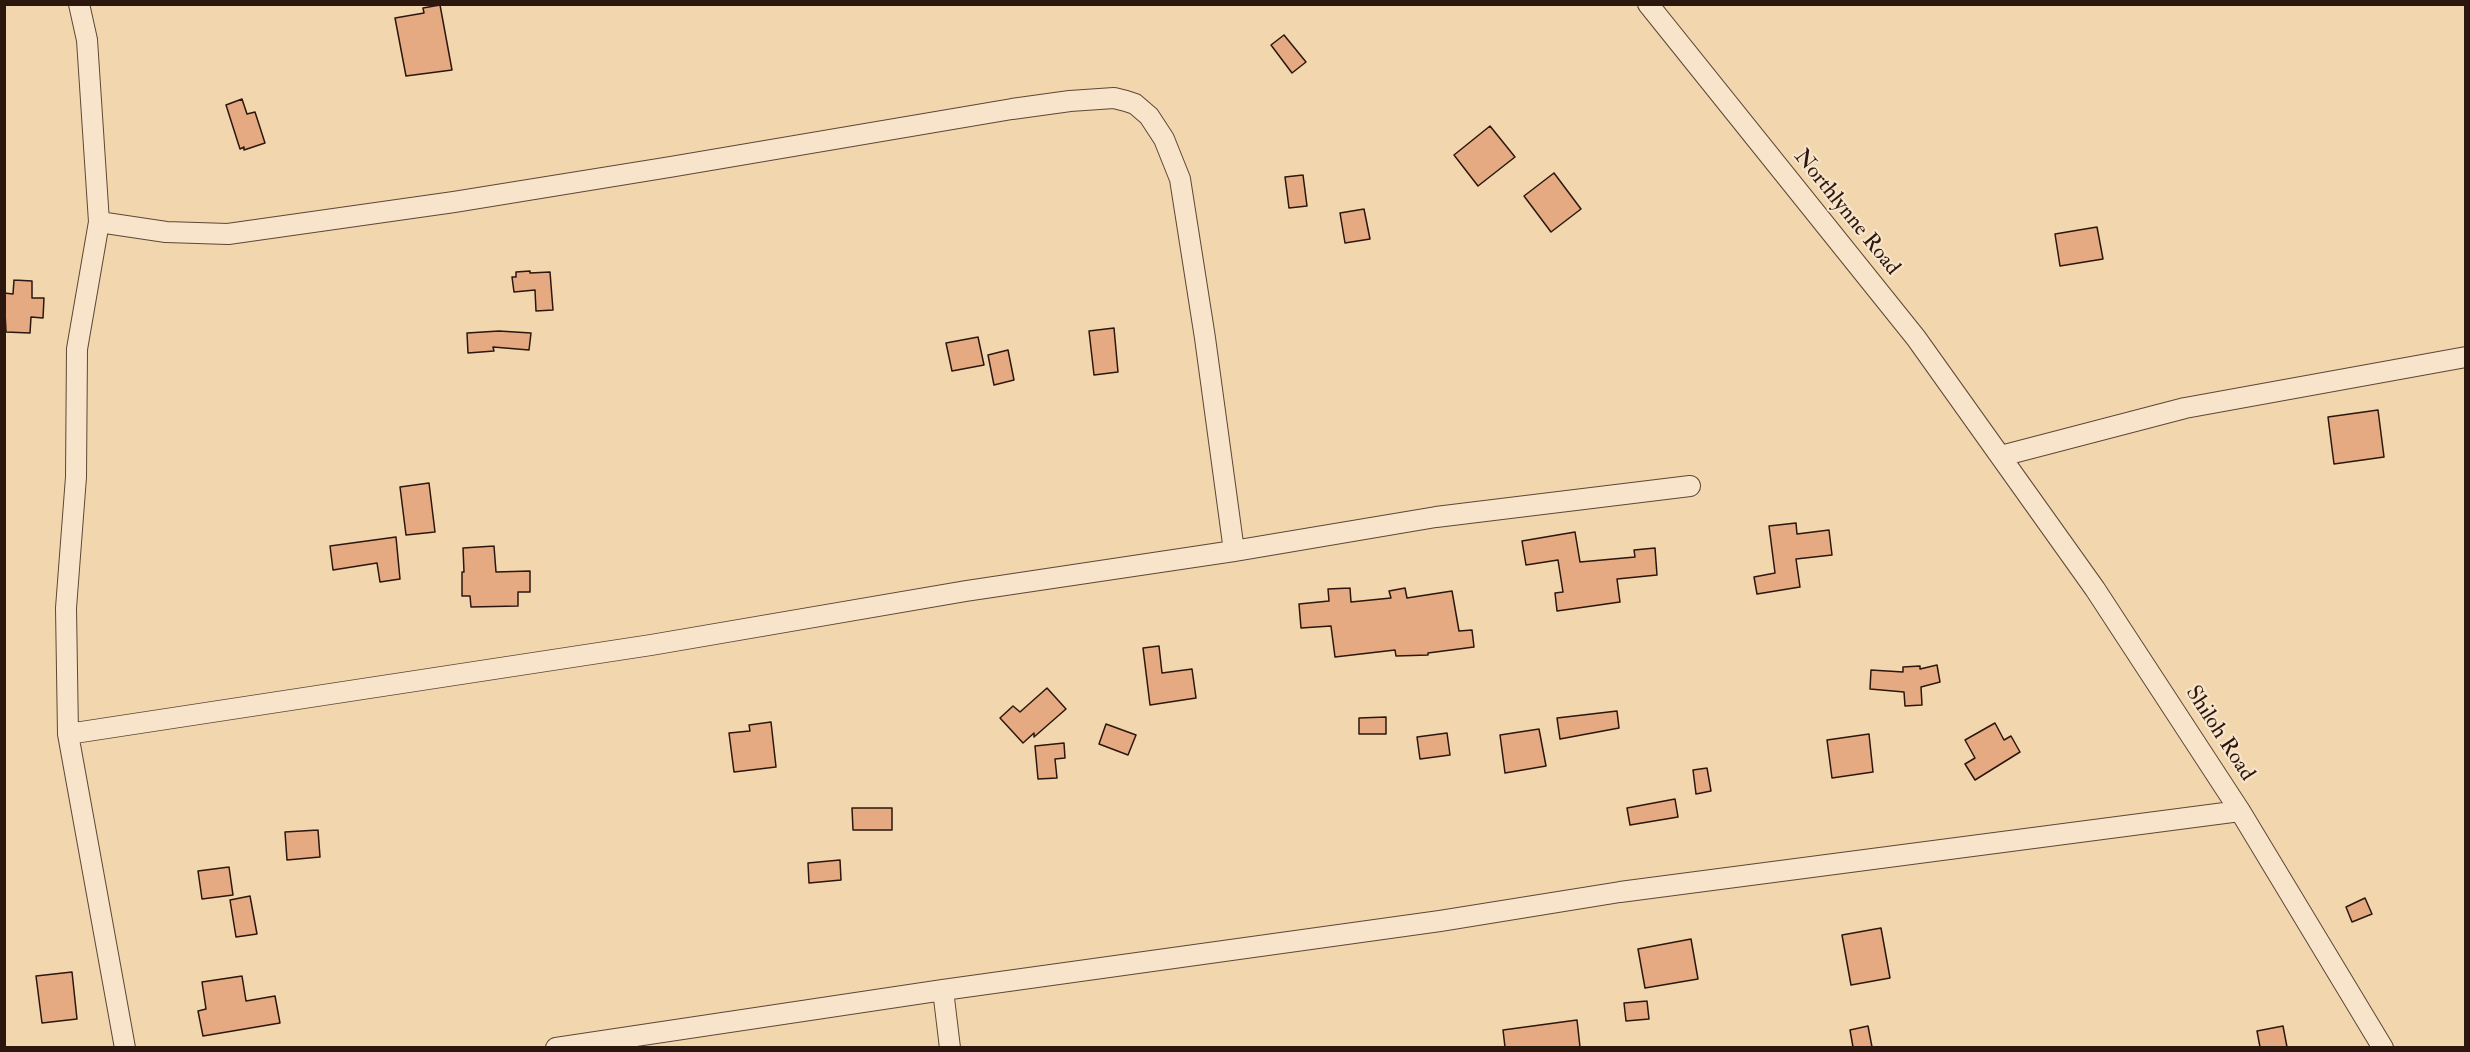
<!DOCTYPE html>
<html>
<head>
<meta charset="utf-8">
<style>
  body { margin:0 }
  #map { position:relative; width:2470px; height:1052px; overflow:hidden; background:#f2d6ad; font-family:"IM FELL Double Pica",serif }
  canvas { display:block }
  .frame { position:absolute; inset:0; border:6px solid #2b170e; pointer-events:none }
</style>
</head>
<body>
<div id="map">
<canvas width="2470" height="1052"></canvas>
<div class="frame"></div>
</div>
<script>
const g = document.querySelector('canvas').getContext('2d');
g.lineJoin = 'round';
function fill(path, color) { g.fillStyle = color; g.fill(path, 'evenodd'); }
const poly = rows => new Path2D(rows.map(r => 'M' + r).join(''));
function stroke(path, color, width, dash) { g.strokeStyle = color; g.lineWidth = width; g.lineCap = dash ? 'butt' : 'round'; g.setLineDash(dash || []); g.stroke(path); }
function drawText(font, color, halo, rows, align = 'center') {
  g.font = font + ' "IM FELL Double Pica",serif'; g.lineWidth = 4.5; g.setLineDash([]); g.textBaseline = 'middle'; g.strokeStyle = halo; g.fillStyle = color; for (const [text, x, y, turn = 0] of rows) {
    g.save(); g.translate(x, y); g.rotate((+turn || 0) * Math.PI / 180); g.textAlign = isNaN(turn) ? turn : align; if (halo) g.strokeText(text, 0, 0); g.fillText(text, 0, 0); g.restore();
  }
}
const building = poly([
  [440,5,452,70,406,76,395,18,424,13,423,8,440,5],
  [1284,35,1306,62,1292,73,1271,45,1284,35],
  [242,99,247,114,255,112,265,143,244,150,244,147,240,149,226,105,242,99],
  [1490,126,1515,157,1478,186,1454,155,1490,126],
  [1554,173,1581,209,1551,232,1524,196,1554,173],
  [1303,175,1307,206,1289,208,1285,177,1303,175],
  [1364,209,1370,239,1345,243,1340,213,1364,209],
  [2097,227,2103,259,2060,266,2055,234,2097,227],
  [530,271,530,273,550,272,553,310,536,311,535,290,514,292,512,277,516,277,516,272,530,271],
  [14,280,32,281,32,298,44,298,43,318,31,317,30,333,6,332,4,293,13,294,14,280],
  [1114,328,1118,372,1094,375,1089,331,1114,328],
  [499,331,531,333,529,350,493,347,494,351,468,353,467,333,499,331],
  [978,337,984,365,952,371,946,343,978,337],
  [1008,350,1014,380,994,385,988,355,1008,350],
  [2378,410,2384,457,2334,464,2328,417,2378,410],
  [429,483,435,532,406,535,400,487,429,483],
  [1796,523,1797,534,1829,530,1832,555,1796,559,1800,587,1757,594,1754,577,1775,573,1769,526,1796,523],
  [1575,532,1580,562,1635,557,1634,550,1655,548,1657,575,1617,579,1620,602,1557,611,1555,593,1563,592,1558,560,1526,565,1522,541,1575,532],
  [396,537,400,579,380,582,377,563,333,570,330,546,396,537],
  [494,546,496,572,530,571,530,592,518,592,518,606,471,607,470,596,462,596,462,572,464,572,463,548,494,546],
  [1350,588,1351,602,1391,598,1389,591,1405,588,1407,598,1452,591,1459,631,1472,630,1474,647,1428,653,1428,655,1396,656,1395,650,1335,657,1331,626,1301,628,1299,604,1329,601,1328,589,1350,588],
  [1159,646,1162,673,1192,669,1196,698,1150,705,1143,648,1159,646],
  [1937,665,1940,682,1921,687,1922,705,1905,706,1904,692,1870,689,1871,670,1903,672,1903,667,1920,666,1920,669,1937,665],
  [1047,688,1066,709,1034,737,1034,733,1023,743,1000,718,1013,706,1020,712,1047,688],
  [1617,711,1619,728,1560,739,1557,718,1617,711],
  [1386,717,1386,734,1359,734,1359,718,1386,717],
  [771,722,776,767,734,772,729,733,750,731,749,725,771,722],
  [1995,723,2004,740,2011,736,2020,752,1975,780,1965,764,1975,758,1965,740,1995,723],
  [1106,724,1136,735,1128,755,1099,744,1106,724],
  [1539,729,1546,766,1505,773,1500,735,1539,729],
  [1447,733,1450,755,1420,759,1417,737,1447,733],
  [1869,734,1873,772,1832,778,1827,740,1869,734],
  [1064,743,1065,758,1055,759,1057,778,1038,779,1035,746,1064,743],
  [1707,768,1711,791,1696,794,1693,770,1707,768],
  [1675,799,1678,817,1630,825,1627,808,1675,799],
  [852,808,892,808,892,830,853,830,852,808],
  [318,830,320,857,287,860,285,832,318,830],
  [840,860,841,880,809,883,808,863,840,860],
  [229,867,233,895,202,899,198,871,229,867],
  [250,896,257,934,236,937,230,900,250,896],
  [2365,898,2372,914,2352,922,2346,907,2365,898],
  [1881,928,1890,978,1851,985,1842,935,1881,928],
  [1691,939,1698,979,1645,988,1638,949,1691,939],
  [72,972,77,1019,42,1023,36,976,72,972],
  [242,976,246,1001,275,996,280,1023,203,1036,198,1011,206,1009,202,982,242,976],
  [1647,1001,1649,1019,1626,1021,1624,1003,1647,1001],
  [1577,1020,1580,1047,1505,1047,1503,1030,1577,1020],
  [1868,1026,1872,1047,1853,1047,1850,1030,1868,1026],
  [2283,1026,2287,1047,2260,1047,2257,1031,2283,1026]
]);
const street = poly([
  [79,4,87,40,99,222,77,349,76,477,66,608,68,734,125,1048],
  [1648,4,1916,338,2095,589,2240,811,2383,1048],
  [99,222,166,232,228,234,454,202,670,167,1012,109,1070,101,1114,98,1126,101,1135,104,1149,116,1164,139,1180,179,1205,338,1234,551],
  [2001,456,2185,408,2466,357],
  [68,734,651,645,966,591,1234,551,1436,517,1690,486],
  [943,990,950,1048],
  [556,1048,943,990,1440,921,1620,892,2240,811]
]);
const streetNames = [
  ["Northlynne Road",1846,213,51],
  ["Shiloh Road",2219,734,57]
];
fill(building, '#e5aa82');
stroke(building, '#2b170e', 1.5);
stroke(street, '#5d4736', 22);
stroke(street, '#f7e4ca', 20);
drawText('22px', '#2b170e', '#f7e4ca', streetNames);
</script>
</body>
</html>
